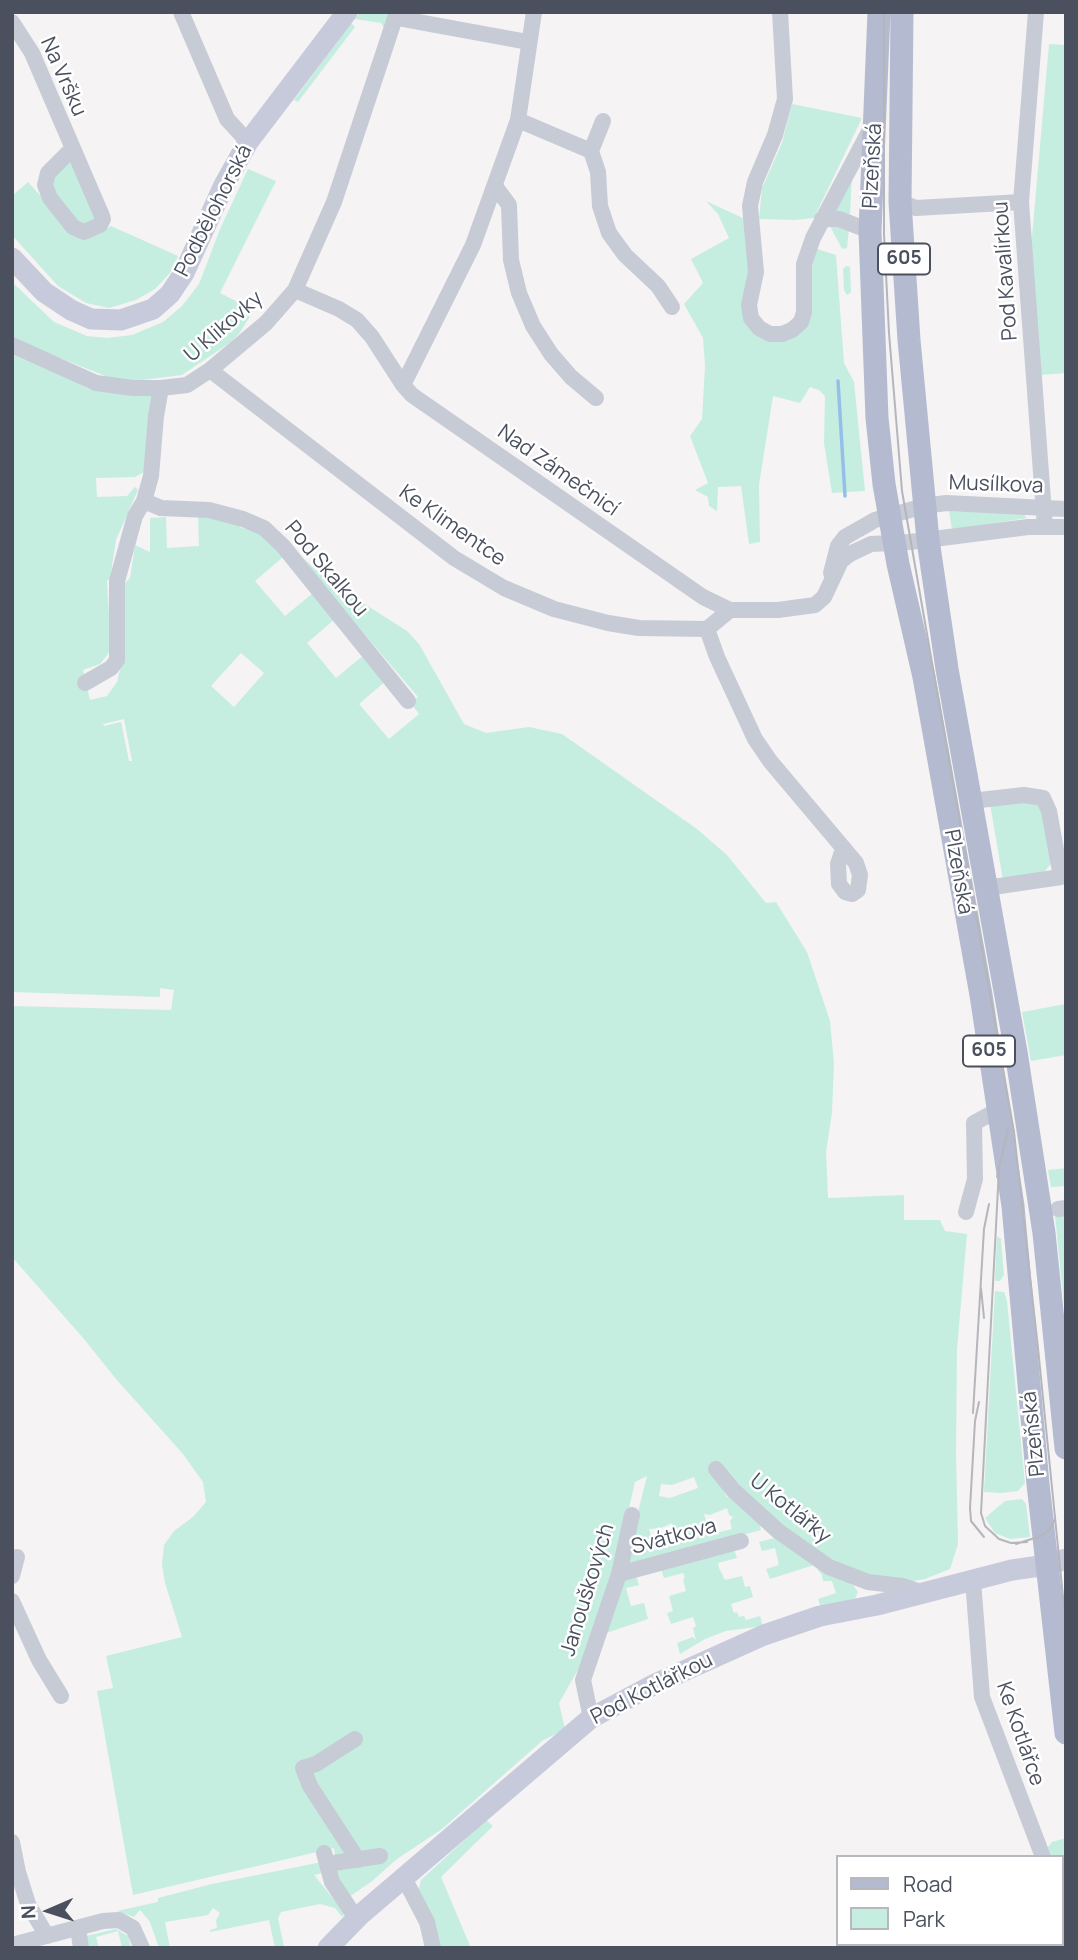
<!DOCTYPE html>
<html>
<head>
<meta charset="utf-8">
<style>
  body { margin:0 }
  #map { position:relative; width:1078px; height:1960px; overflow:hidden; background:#f5f3f3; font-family:Manrope,sans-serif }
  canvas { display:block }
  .frame { position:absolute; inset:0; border:14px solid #4b505f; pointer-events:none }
  .legend { position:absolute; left:836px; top:1855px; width:228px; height:91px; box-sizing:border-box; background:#fff; border:2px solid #b7b9bf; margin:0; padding:9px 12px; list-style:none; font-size:21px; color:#4b505f }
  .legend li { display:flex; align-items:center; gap:14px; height:35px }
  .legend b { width:35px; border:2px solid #b7b9bf }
  .north { position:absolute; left:14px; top:1876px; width:70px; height:70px; -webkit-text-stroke:5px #fff; paint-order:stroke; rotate:267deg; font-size:19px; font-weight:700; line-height:28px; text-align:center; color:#4b505f }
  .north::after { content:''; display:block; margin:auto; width:24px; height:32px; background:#4b505f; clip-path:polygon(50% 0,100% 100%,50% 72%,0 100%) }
</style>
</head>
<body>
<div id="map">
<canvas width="1078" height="1960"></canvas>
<div class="frame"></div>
<ul class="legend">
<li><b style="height:9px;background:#b4bacf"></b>Road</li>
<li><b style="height:19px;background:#c5eee1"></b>Park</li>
</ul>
<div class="north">N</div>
</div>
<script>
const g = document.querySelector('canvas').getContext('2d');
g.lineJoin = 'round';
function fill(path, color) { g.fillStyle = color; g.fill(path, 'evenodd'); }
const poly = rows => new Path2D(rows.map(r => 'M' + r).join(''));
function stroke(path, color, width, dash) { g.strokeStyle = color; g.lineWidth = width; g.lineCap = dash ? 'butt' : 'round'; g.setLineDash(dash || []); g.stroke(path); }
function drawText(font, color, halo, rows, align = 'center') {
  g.font = font + ' Manrope,sans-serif'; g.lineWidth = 5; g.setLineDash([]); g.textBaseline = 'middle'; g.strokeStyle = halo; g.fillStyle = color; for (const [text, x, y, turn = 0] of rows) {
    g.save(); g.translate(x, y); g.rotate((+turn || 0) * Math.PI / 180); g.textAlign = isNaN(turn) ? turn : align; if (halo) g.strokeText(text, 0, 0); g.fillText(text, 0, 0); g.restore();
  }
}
const green = poly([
  [360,12,390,12,385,29,381,23,355,19],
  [351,23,355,27,298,102,294,100],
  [1049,44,1066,45,1066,373,1040,375,1031,248],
  [792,104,862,118,814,218,795,220,759,219,762,188,782,143],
  [72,161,97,216,95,224,79,228,48,181,67,162],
  [248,169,276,181,220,293,254,310,239,334,231,342,182,375,134,381,108,377,12,339,12,282,54,322,87,336,107,338,132,335,163,322,182,306,199,284,220,229],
  [852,174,850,215,834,210],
  [28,182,77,236,86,239,111,226,178,256,171,272,155,289,136,300,109,308,86,303,58,286,12,235,12,196],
  [706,201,745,219,759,333,798,334,814,248,836,255,844,363,854,382,865,491,832,493,824,443,825,396,819,390,810,387,800,403,773,396,759,485,760,542,749,544,741,486,718,487,717,511,709,506,708,497,695,490,708,483,690,436,702,419,705,366,703,338,684,304,703,283,691,259,729,238,718,214],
  [836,225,849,228,847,248,842,249,830,226],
  [846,266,850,267,851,292,847,295,844,290,843,269],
  [12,351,89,389,127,392,158,390,144,472,135,477,96,478,97,497,127,496,135,487,138,490,116,540,110,579,107,580,111,650,100,664,83,670,90,700,107,696,117,682,124,653,124,584,130,578,135,545,150,552,150,518,166,517,167,548,199,546,198,515,241,524,240,527,244,529,245,526,262,535,283,557,255,581,285,616,313,593,335,619,307,643,336,678,365,654,387,680,359,704,389,739,419,714,411,703,418,697,291,548,332,583,407,631,419,644,464,724,486,733,529,727,562,734,697,829,727,855,766,903,776,902,807,952,830,1021,834,1063,832,1113,826,1152,828,1198,904,1195,904,1220,940,1220,945,1231,967,1234,957,1349,956,1451,958,1544,950,1569,925,1579,902,1583,846,1568,812,1548,716,1476,727,1497,732,1496,759,1522,761,1530,629,1566,627,1556,647,1476,635,1482,613,1578,579,1668,559,1703,565,1729,542,1741,442,1829,397,1859,371,1882,349,1897,339,1884,334,1848,133,1895,97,1691,113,1688,106,1656,182,1637,165,1583,162,1564,164,1545,174,1531,193,1517,206,1502,203,1482,183,1454,116,1379,84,1339,12,1257,12,1006,171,1010,174,990,160,988,160,997,12,992],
  [241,653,264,673,234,707,211,686],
  [124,719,132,761,129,761,121,722,104,726,103,724],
  [694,1477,698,1488,670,1498,659,1496,661,1484,672,1485],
  [727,1508,729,1515,733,1517,730,1521,732,1529,708,1535,703,1525,706,1521,704,1514,710,1515],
  [672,1523,674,1530,678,1532,676,1536,677,1544,655,1550,652,1542,648,1540,651,1536,649,1529,661,1528],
  [949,511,1023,514,1027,518,952,530],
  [1028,799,1041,807,1053,861,1042,875,1003,880,990,804],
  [1066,1004,1066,1055,1031,1061,1022,1012],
  [1066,1168,1066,1186,1051,1187,1048,1170],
  [1066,1214,1066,1326,1055,1215],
  [997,1236,1001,1239,1004,1275,1000,1281,995,1281],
  [995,1291,1004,1292,1007,1301,1025,1483,1018,1491,1001,1493,984,1492],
  [1022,1499,1026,1504,1030,1537,1010,1539,995,1533,985,1518,1005,1501],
  [778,1537,853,1585,858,1592,855,1599,822,1611,818,1599,836,1593,832,1581,823,1581,822,1575,814,1565,770,1579,766,1569,779,1565,775,1548,762,1551,759,1542],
  [734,1549,737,1558,718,1563,719,1568,725,1580,742,1576,745,1587,750,1586,753,1597,731,1604,734,1613,737,1612,739,1617,744,1616,746,1620,760,1616,763,1626,726,1631,705,1639,680,1654,677,1643,693,1637,696,1640,693,1628,696,1626,693,1617,671,1624,667,1613,673,1611,669,1596,686,1591,683,1579,685,1578,683,1573,664,1578,661,1569],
  [636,1576,639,1585,626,1588,631,1606,644,1603,648,1619,603,1634,619,1580],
  [486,1820,493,1826,441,1877,471,1948,439,1948,418,1892,421,1880],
  [1066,1838,1066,1898,1062,1889,1062,1857,1049,1857,1048,1847,1052,1842],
  [332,1860,330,1871,314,1875,345,1913,342,1917,335,1908,320,1904,281,1912,278,1918,284,1947,275,1948,269,1920,210,1932,210,1930,217,1928,216,1920,220,1913,213,1908,208,1915,165,1922,170,1948,159,1948,150,1922,140,1910,134,1917,117,1911,158,1902,158,1898,212,1884],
  [116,1929,128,1936,131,1948,122,1948,118,1931,96,1937,99,1948,88,1948,86,1936]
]);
const stream = poly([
  [838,381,845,496]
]);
const street = poly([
  [181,12,227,119,248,142],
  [780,12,785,99,775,135,755,182,750,206,756,272,749,305,751,318,759,328,770,334,782,334,792,330,801,322,804,312,804,264,813,238,872,126],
  [1036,12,1021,202,1045,527],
  [397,18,528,42],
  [12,22,32,53,102,216,103,219,100,225,84,232,73,227,50,198,45,185,48,173,72,149],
  [518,120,591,151,598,172,600,206,609,233,625,255,658,286,672,307],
  [591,151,603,121],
  [495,186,509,205,511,260,519,293,533,326,551,354,571,377,596,398],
  [900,202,916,208,1021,202],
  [822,219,839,219,870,231],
  [295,290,339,309,357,320,372,337,403,385,412,395,703,597,730,610,778,610,815,605,824,597,841,561,850,554,871,544,910,542,1028,527,1066,527],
  [12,345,96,383,133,388,161,388],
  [210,370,454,558,504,588,554,609,608,623,639,628,707,629,730,610],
  [403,385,473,245,518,120,534,12],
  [144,501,161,508,209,510,243,519,264,528,283,546,408,701],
  [831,573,838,546,845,537,875,520,924,506,946,503,1066,509],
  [707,629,717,657,755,739,770,761,856,863,860,875,858,890,852,894,845,892,839,884,838,864,843,849],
  [85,683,111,668,117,660,117,581,135,516,144,501,151,476,156,416,161,388,187,385,210,370,266,323,295,290,334,202,397,12],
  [971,801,1024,795,1043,798,1049,811,1061,877,986,888],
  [1058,1209,1066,1208],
  [966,1212,975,1179,974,1123,998,1110],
  [716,1469,733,1490,778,1531,829,1567,868,1582,903,1586,924,1593],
  [619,1574,741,1541],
  [12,1576,17,1557],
  [973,1580,982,1697,1043,1857],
  [12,1601,39,1660,61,1696],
  [591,1718,583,1680,619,1574,632,1515],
  [355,1739,316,1764,303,1768,310,1786,358,1860],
  [12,1842,18,1872,28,1904,47,1936],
  [324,1853,332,1882,356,1918],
  [327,1864,380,1856],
  [404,1878,427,1922,433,1948],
  [1062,1907,1066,1916],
  [78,1928,81,1948],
  [12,1945,103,1921,119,1920,133,1928,142,1948]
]);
const secondary = poly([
  [12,258,44,292,71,310,91,319,121,320,153,309,170,294,184,273,224,185,248,142,347,12],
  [328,1948,360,1915,591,1718,655,1684,764,1635,820,1616,877,1605,1012,1570,1047,1565,1066,1559]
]);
const primary = poly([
  [879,12,870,231,877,418,884,484,898,564,924,677,981,995,1013,1206,1038,1484,1066,1733],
  [902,12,900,202,909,340,928,540,947,669,1016,1052,1044,1233,1066,1448]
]);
const tram = poly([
  [884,12,884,234,889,333,902,491,1014,1132,1038,1348,1066,1627],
  [999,1169,981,1513,985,1526,999,1539,1011,1543,1027,1542],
  [997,1177,1008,1129],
  [981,1288,984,1318],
  [979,1402,975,1421,970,1508,971,1521,984,1537],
  [973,1413,984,1229,989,1204],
  [1016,1544,1041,1536,1050,1529,1055,1519]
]);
const shields = [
  [904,259,52],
  [989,1051,52]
];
const shieldNames = [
  ["605",904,259],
  ["605",989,1051]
];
const streetNames = [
  ["Na Vršku",63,77,66],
  ["Plzeňská",873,166,-87],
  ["Podbělohorská",214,211,-63],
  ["Pod Kavalírkou",1006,271,-94],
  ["U Klikovky",224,327,-41],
  ["Nad Zámečnicí",558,471,35],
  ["Musílkova",996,485,2],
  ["Ke Klimentce",452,526,35],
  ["Pod Skalkou",326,569,50],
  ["Plzeňská",958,872,80],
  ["Plzeňská",1034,1434,-96],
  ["U Kotlářky",790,1509,39],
  ["Svátkova",674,1537,-15],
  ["Janouškových",588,1590,-73],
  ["Pod Kotlářkou",652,1689,-27],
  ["Ke Kotlářce",1020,1734,71]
];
fill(green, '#c5eee1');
stroke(stream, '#95bfe9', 3.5);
stroke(street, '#c7cbd6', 16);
stroke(secondary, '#c7cada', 21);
stroke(primary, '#b4bacf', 23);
stroke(tram, '#b5b6bc', 2);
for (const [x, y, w] of shields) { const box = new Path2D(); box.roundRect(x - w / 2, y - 15.5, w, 31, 5); g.fillStyle = '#fff'; g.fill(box); stroke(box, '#4b505f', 2); }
drawText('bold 19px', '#4b505f', null, shieldNames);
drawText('21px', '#4b505f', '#fff', streetNames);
</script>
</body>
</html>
